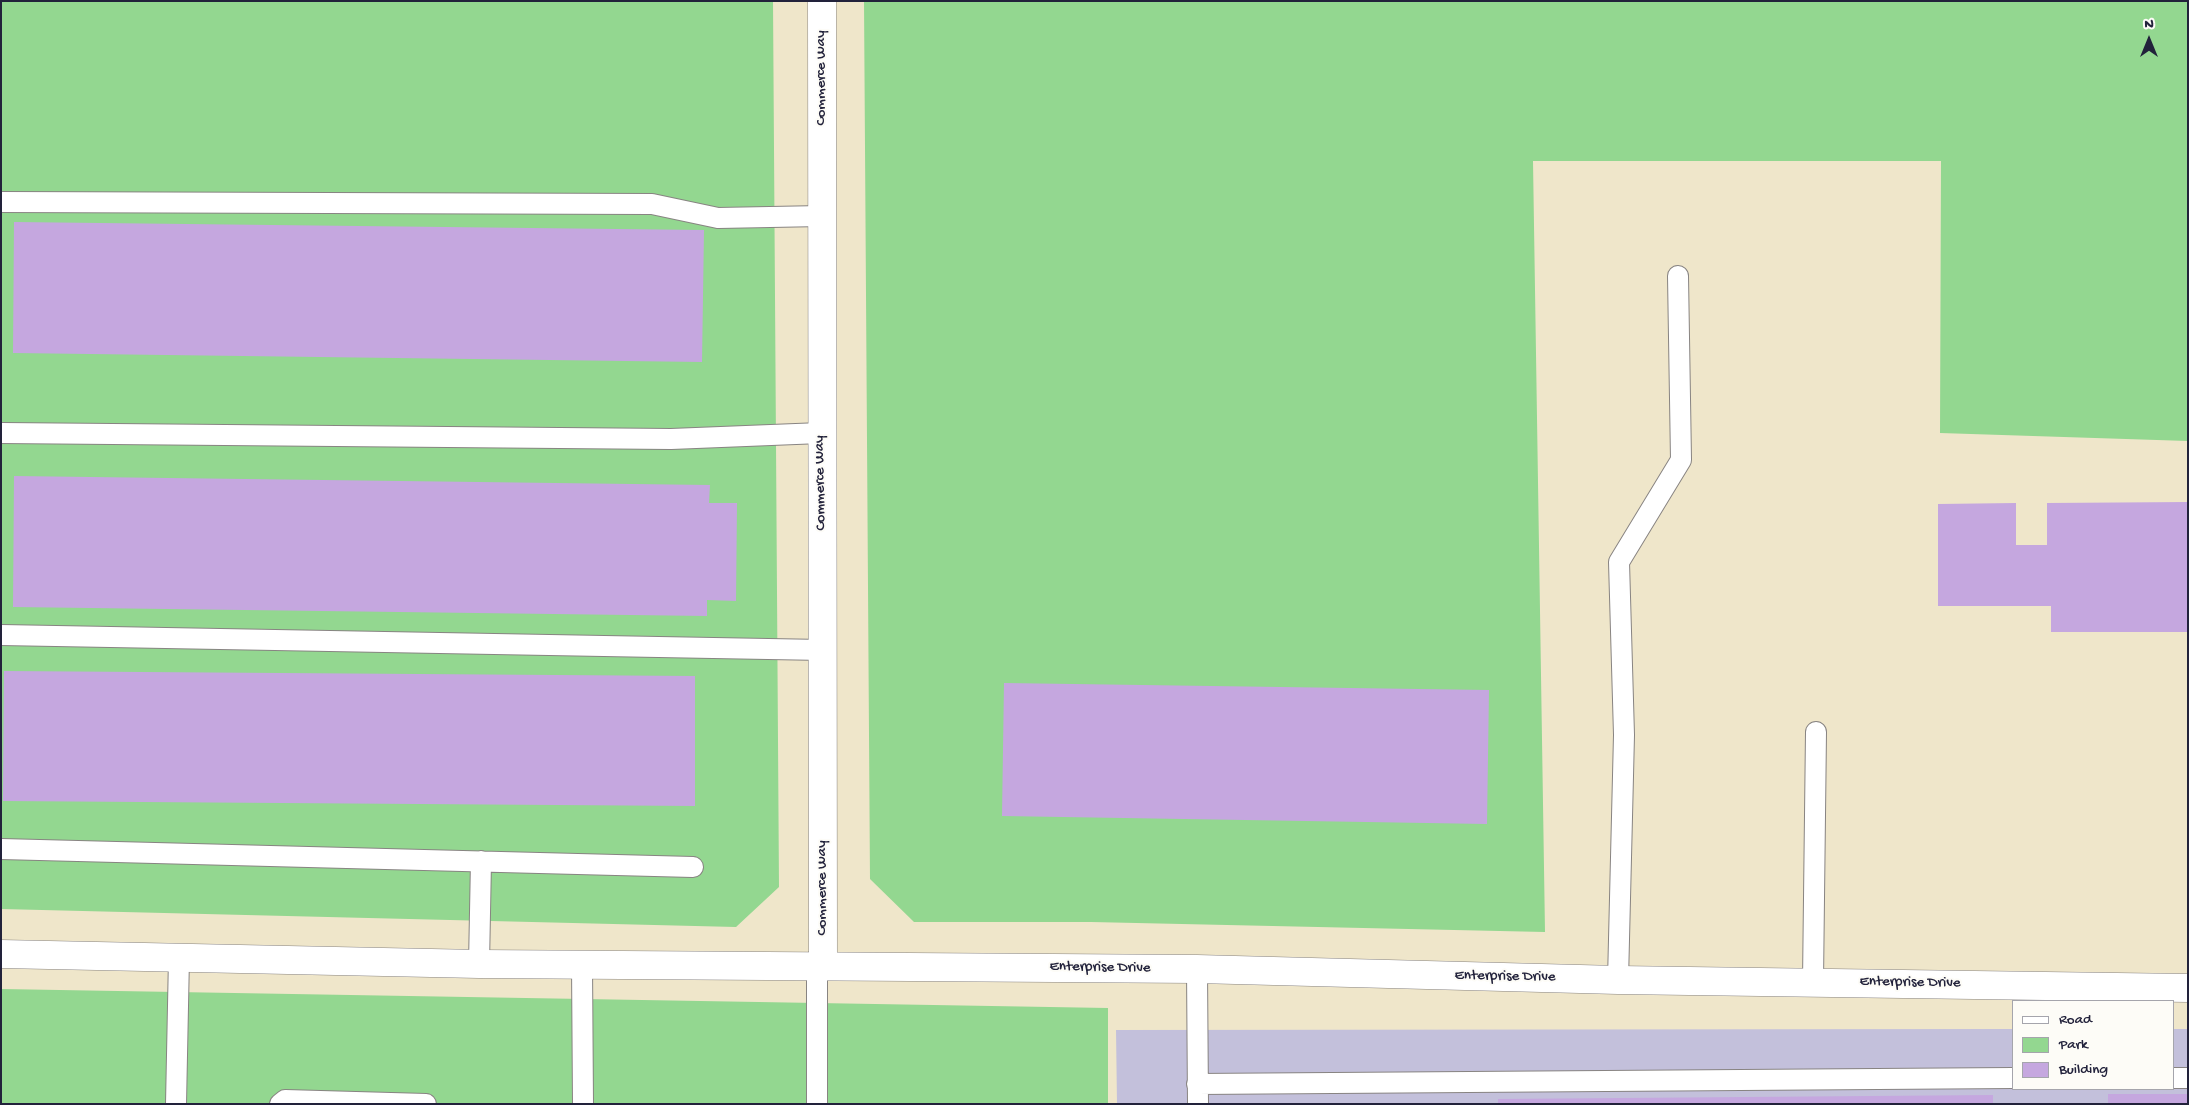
<!DOCTYPE html>
<html>
<head>
<meta charset="utf-8">
<style>
  body { margin:0 }
  #map { position:relative; width:2189px; height:1105px; overflow:hidden; background:#efe6ca; font-family:"Gochi Hand",sans-serif }
  canvas { display:block }
  .frame { position:absolute; inset:0; border:2px solid #22223b; pointer-events:none }
  .legend { position:absolute; left:2012px; top:1000px; width:162px; height:90px; box-sizing:border-box; background:#fdfcf7; border:1px solid #a5a5ac; margin:0; padding:6px 9px; list-style:none; font-size:15px; color:#22223b }
  .legend li { display:flex; align-items:center; gap:10px; height:25px }
  .legend b { width:25px; border:1px solid #a5a5ac }
  .north { position:absolute; left:2124px; top:15px; width:50px; height:50px; -webkit-text-stroke:4px #fdfcf7; paint-order:stroke; rotate:0deg; font-size:14px; font-weight:700; line-height:20px; text-align:center; color:#22223b }
  .north::after { content:''; display:block; margin:auto; width:18px; height:22px; background:#22223b; clip-path:polygon(50% 0,100% 100%,50% 72%,0 100%) }
</style>
</head>
<body>
<div id="map">
<canvas width="2189" height="1105"></canvas>
<div class="frame"></div>
<ul class="legend">
<li><b style="height:6px;background:#fff"></b>Road</li>
<li><b style="height:14px;background:#93d790"></b>Park</li>
<li><b style="height:14px;background:#c5a7df"></b>Building</li>
</ul>
<div class="north">N</div>
</div>
<script>
const g = document.querySelector('canvas').getContext('2d');
g.lineJoin = 'round';
function fill(path, color) { g.fillStyle = color; g.fill(path, 'evenodd'); }
const poly = rows => new Path2D(rows.map(r => 'M' + r).join(''));
function stroke(path, color, width, dash) { g.strokeStyle = color; g.lineWidth = width; g.lineCap = dash ? 'butt' : 'round'; g.setLineDash(dash || []); g.stroke(path); }
function drawText(font, color, halo, rows, align = 'center') {
  g.font = font + ' "Gochi Hand",sans-serif'; g.lineWidth = 4; g.setLineDash([]); g.textBaseline = 'middle'; g.strokeStyle = halo; g.fillStyle = color; for (const [text, x, y, turn = 0] of rows) {
    g.save(); g.translate(x, y); g.rotate((+turn || 0) * Math.PI / 180); g.textAlign = isNaN(turn) ? turn : align; if (halo) g.strokeText(text, 0, 0); g.fillText(text, 0, 0); g.restore();
  }
}
const industrial = poly([
  [2013,1029,2013,1089,2173,1089,2173,1029,2188,1029,2188,1104,1117,1104,1116,1030]
]);
const green = poly([
  [1,1,773,1,779,887,736,927,1,909],
  [864,1,2188,1,2188,441,1940,433,1941,161,1533,161,1545,932,1091,922,914,922,870,879],
  [1,989,1108,1008,1108,1104,1,1104]
]);
const building = poly([
  [14,222,704,230,702,362,13,353],
  [14,476,710,485,709,503,737,503,736,601,707,600,707,616,13,607],
  [2188,502,2188,632,2051,632,2051,606,1938,606,1938,504,2016,503,2016,545,2047,545,2047,503],
  [4,671,695,676,695,806,3,801],
  [1004,683,1489,690,1487,824,1002,816],
  [2108,1094,2188,1094,2188,1104,2108,1104],
  [1993,1095,1993,1104,1498,1104,1498,1099]
]);
const service = poly([
  [1,202,652,204,718,218,822,216],
  [1,433,671,439,821,433],
  [1,635,823,650],
  [1,849,693,867],
  [479,964,481,861],
  [582,965,583,1104],
  [817,966,817,1104],
  [1197,969,1198,1104],
  [1618,980,1624,735,1619,562,1681,460,1678,276],
  [1813,981,1816,732],
  [2173,1078,2188,1078],
  [1197,1084,2013,1078],
  [176,1104,179,957],
  [280,1104,285,1100,426,1104]
]);
const minor = poly([
  [822,1,823,965],
  [1,954,479,964,1197,969,1618,980,2188,988]
]);
const streetNames = [
  ["Commerce Way",822,78,-90],
  ["Commerce Way",821,483,-91],
  ["Commerce Way",823,888,-90],
  ["Enterprise Drive",1100,968,1],
  ["Enterprise Drive",1505,977,1],
  ["Enterprise Drive",1910,983,1]
];
fill(industrial, '#c3c0db');
fill(green, '#93d790');
fill(building, '#c5a7df');
stroke(service, '#888482', 22);
stroke(minor, '#888482', 29);
stroke(service, '#fff', 20);
stroke(minor, '#fff', 28);
drawText('15px', '#22223b', '#fdfcf7', streetNames);
</script>
</body>
</html>
